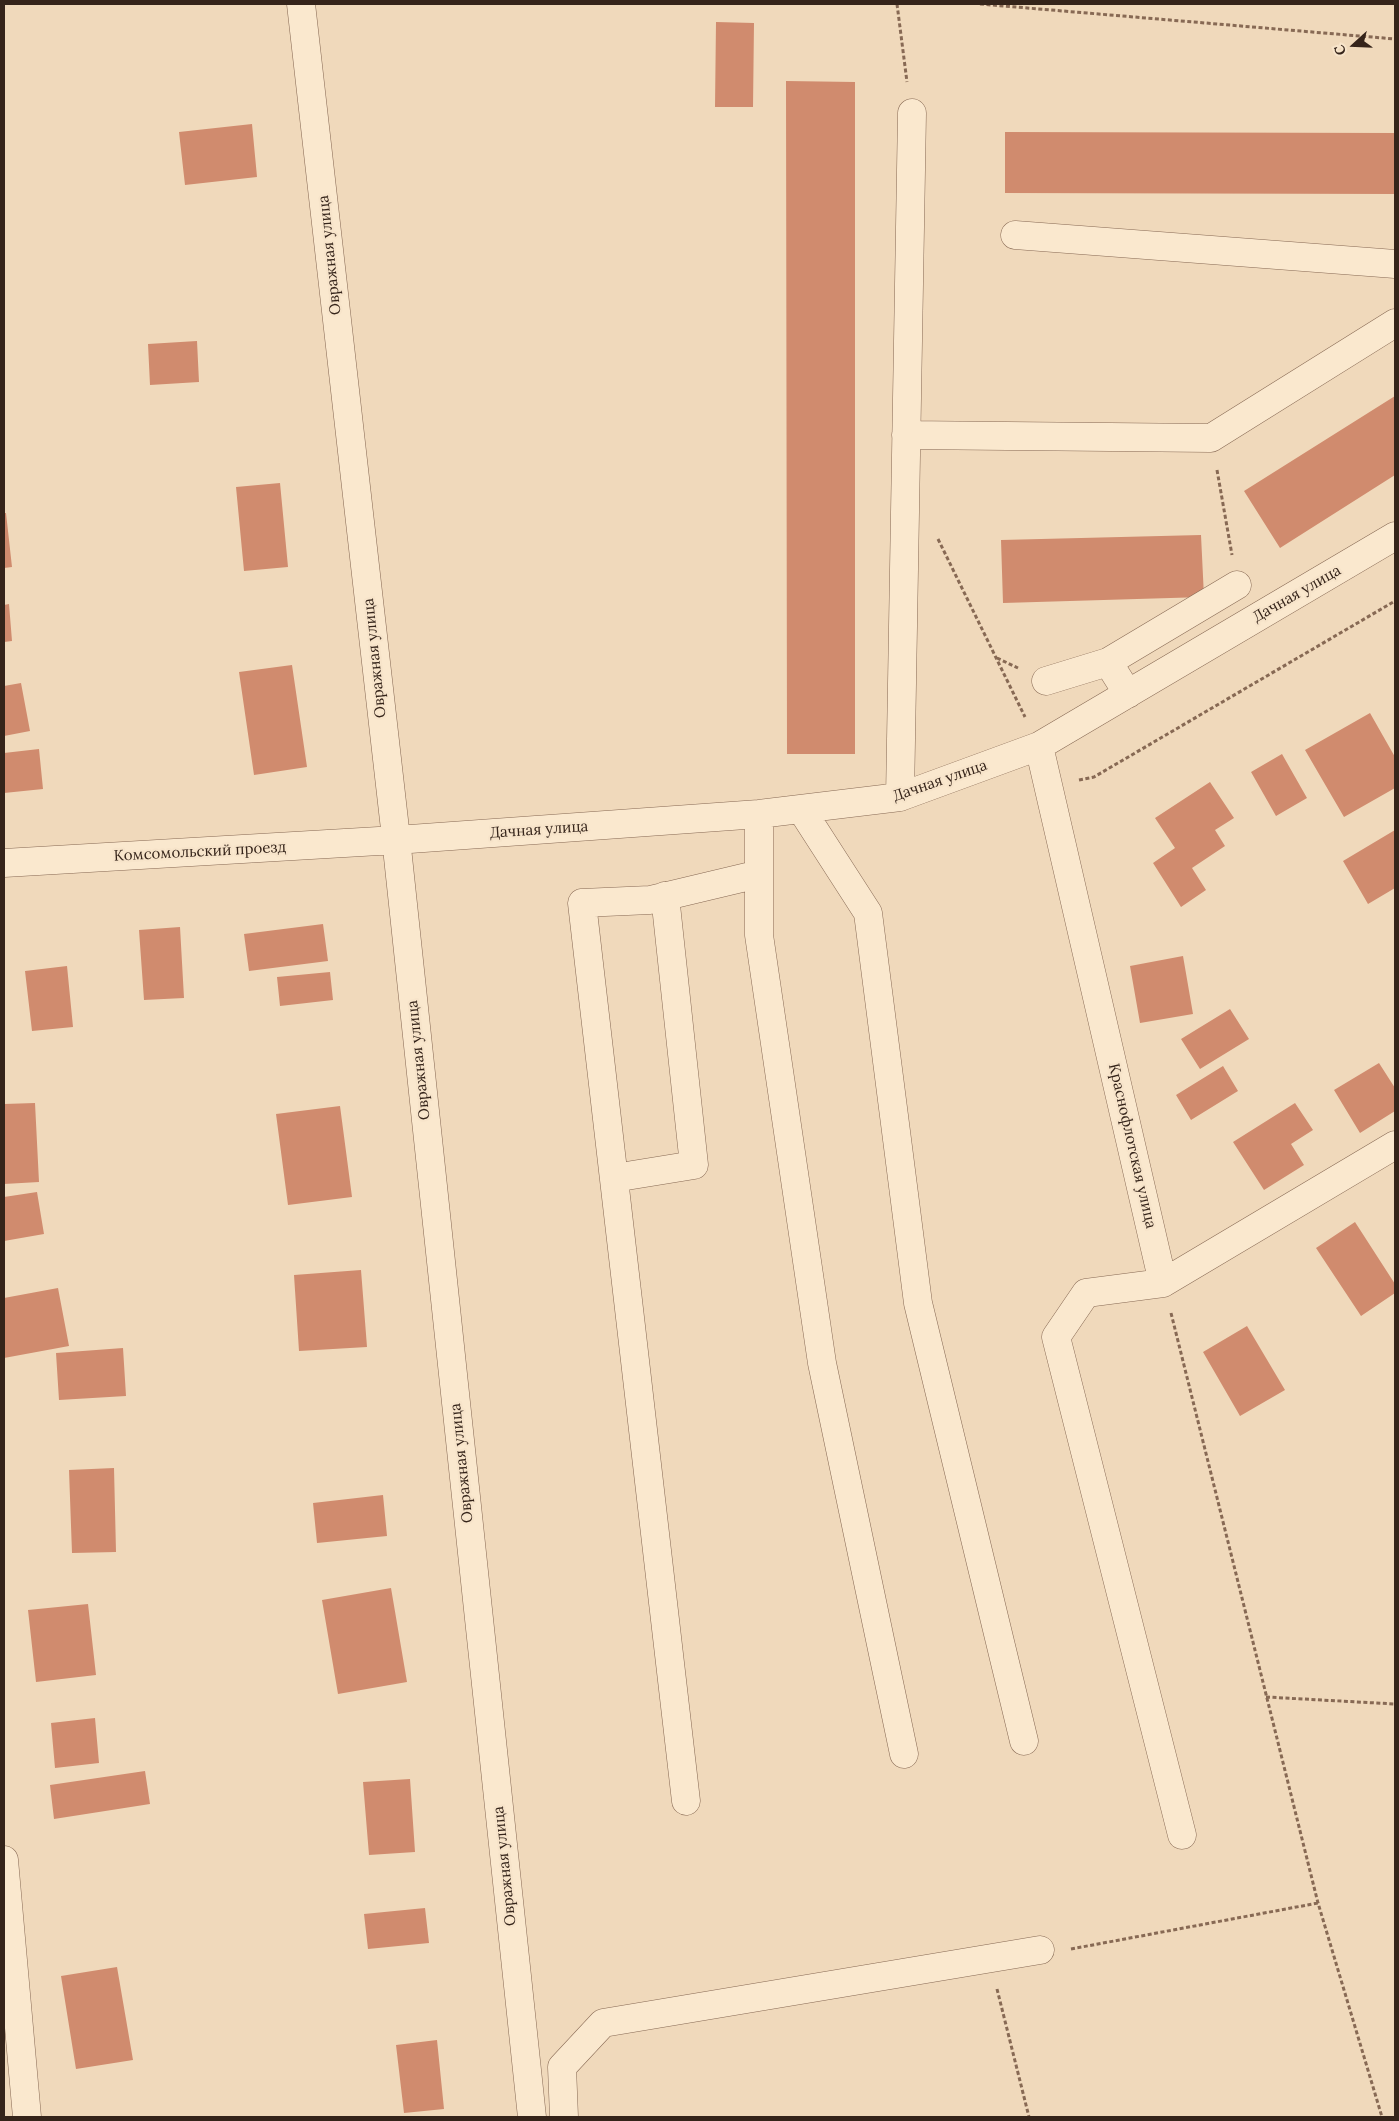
<!DOCTYPE html>
<html>
<head>
<meta charset="utf-8">
<style>
  body { margin:0 }
  #map { position:relative; width:1399px; height:2121px; overflow:hidden; background:#f0d9bb; font-family:Lora,serif }
  canvas { display:block }
  .frame { position:absolute; inset:0; border:5px solid #35241a; pointer-events:none }
  .north { position:absolute; left:1329px; top:20px; width:50px; height:50px; -webkit-text-stroke:4px #f7e4ca; paint-order:stroke; rotate:250deg; font-size:14px; font-weight:700; line-height:20px; text-align:center; color:#35241a }
  .north::after { content:''; display:block; margin:auto; width:18px; height:22px; background:#35241a; clip-path:polygon(50% 0,100% 100%,50% 72%,0 100%) }
</style>
</head>
<body>
<div id="map">
<canvas width="1399" height="2121"></canvas>
<div class="frame"></div>
<div class="north">С</div>
</div>
<script>
const g = document.querySelector('canvas').getContext('2d');
g.lineJoin = 'round';
function fill(path, color) { g.fillStyle = color; g.fill(path, 'evenodd'); }
const poly = rows => new Path2D(rows.map(r => 'M' + r).join(''));
function stroke(path, color, width, dash) { g.strokeStyle = color; g.lineWidth = width; g.lineCap = dash ? 'butt' : 'round'; g.setLineDash(dash || []); g.stroke(path); }
function drawText(font, color, halo, rows, align = 'center') {
  g.font = font + ' Lora,serif'; g.lineWidth = 4.5; g.setLineDash([]); g.textBaseline = 'middle'; g.strokeStyle = halo; g.fillStyle = color; for (const [text, x, y, turn = 0] of rows) {
    g.save(); g.translate(x, y); g.rotate((+turn || 0) * Math.PI / 180); g.textAlign = isNaN(turn) ? turn : align; if (halo) g.strokeText(text, 0, 0); g.fillText(text, 0, 0); g.restore();
  }
}
const building = poly([
  [716,22,754,23,753,107,715,107],
  [786,81,855,82,855,754,787,754],
  [252,124,257,177,185,185,179,132],
  [1005,132,1395,133,1395,194,1005,193],
  [197,341,199,382,150,385,148,344],
  [1395,396,1395,475,1280,548,1244,491],
  [280,483,288,567,244,571,236,487],
  [4,513,6,513,12,567,4,568],
  [1201,535,1204,597,1003,603,1001,540],
  [9,604,12,641,4,642,4,605],
  [292,665,307,767,254,775,239,672],
  [21,683,30,731,4,736,4,686],
  [1370,713,1395,757,1395,788,1344,817,1305,750],
  [39,749,43,789,4,793,4,753],
  [1282,754,1307,798,1276,816,1251,772],
  [1210,782,1234,818,1215,830,1225,846,1192,868,1206,890,1181,907,1153,863,1175,848,1155,818],
  [1395,830,1395,888,1368,904,1343,861],
  [323,924,328,961,249,971,244,934],
  [180,927,184,998,144,1000,139,930],
  [1183,956,1193,1014,1140,1023,1130,966],
  [67,966,73,1027,32,1031,25,971],
  [330,972,333,1000,280,1006,277,977],
  [1230,1009,1249,1039,1200,1069,1181,1039],
  [1379,1063,1395,1088,1395,1111,1360,1133,1334,1090],
  [1223,1066,1238,1091,1191,1120,1176,1095],
  [35,1103,39,1182,4,1184,4,1104],
  [1295,1103,1313,1130,1291,1144,1304,1165,1264,1190,1233,1142],
  [340,1106,352,1197,288,1205,276,1114],
  [37,1192,44,1234,4,1241,4,1197],
  [1355,1222,1395,1284,1395,1293,1361,1316,1316,1248],
  [361,1270,367,1347,299,1351,294,1275],
  [58,1288,69,1346,4,1358,4,1298],
  [1247,1326,1285,1390,1240,1416,1203,1352],
  [123,1348,126,1396,59,1400,56,1353],
  [114,1468,116,1552,72,1553,69,1470],
  [383,1495,387,1536,317,1543,313,1503],
  [391,1588,407,1682,338,1694,322,1600],
  [88,1604,96,1675,36,1682,28,1610],
  [95,1718,99,1763,55,1768,51,1723],
  [145,1771,150,1804,54,1819,50,1785],
  [410,1779,415,1852,369,1855,363,1782],
  [425,1908,429,1943,368,1949,364,1914],
  [117,1967,133,2060,76,2069,61,1976],
  [437,2040,444,2109,404,2113,396,2045]
]);
const path = poly([
  [897,4,907,82],
  [980,4,1395,39],
  [1217,470,1232,555],
  [938,539,1025,717],
  [997,658,1018,668],
  [1079,780,1094,777,1395,601],
  [1171,1313,1318,1903,1382,2117],
  [1266,1697,1395,1704],
  [1071,1949,1318,1903],
  [997,1989,1029,2117]
]);
const minor = poly([
  [301,4,395,829,532,2117],
  [1015,235,1395,264],
  [906,435,1211,438,1395,323],
  [1046,681,1108,662],
  [1128,694,1108,662,1237,585],
  [1039,746,1163,1283,1395,1145],
  [900,797,912,113],
  [801,809,868,913,918,1303,1024,1741],
  [759,814,759,935,822,1363,904,1754],
  [4,863,396,840,759,814,900,797,1039,746,1395,536],
  [614,1178,694,1165,665,896],
  [1163,1283,1086,1293,1056,1337,1182,1835],
  [686,1801,582,903,650,900,759,874],
  [4,1860,27,2117],
  [564,2117,562,2067,603,2023,1040,1950]
]);
const streetNames = [
  ["Овражная улица",330,255,-96],
  ["Дачная улица",1297,594,-30],
  ["Овражная улица",375,658,-96],
  ["Дачная улица",940,781,-19],
  ["Дачная улица",539,830,-4],
  ["Комсомольский проезд",200,852,-3],
  ["Овражная улица",419,1060,-96],
  ["Краснофлотская улица",1132,1146,77],
  ["Овражная улица",462,1463,-96],
  ["Овражная улица",505,1866,-96]
];
fill(building, '#d08b6e');
stroke(minor, '#876954', 29);
stroke(path, '#876954', 3, [4, 2.5]);
stroke(minor, '#fae8ce', 28);
drawText('15px', '#35241a', '#f7e4ca', streetNames);
</script>
</body>
</html>
